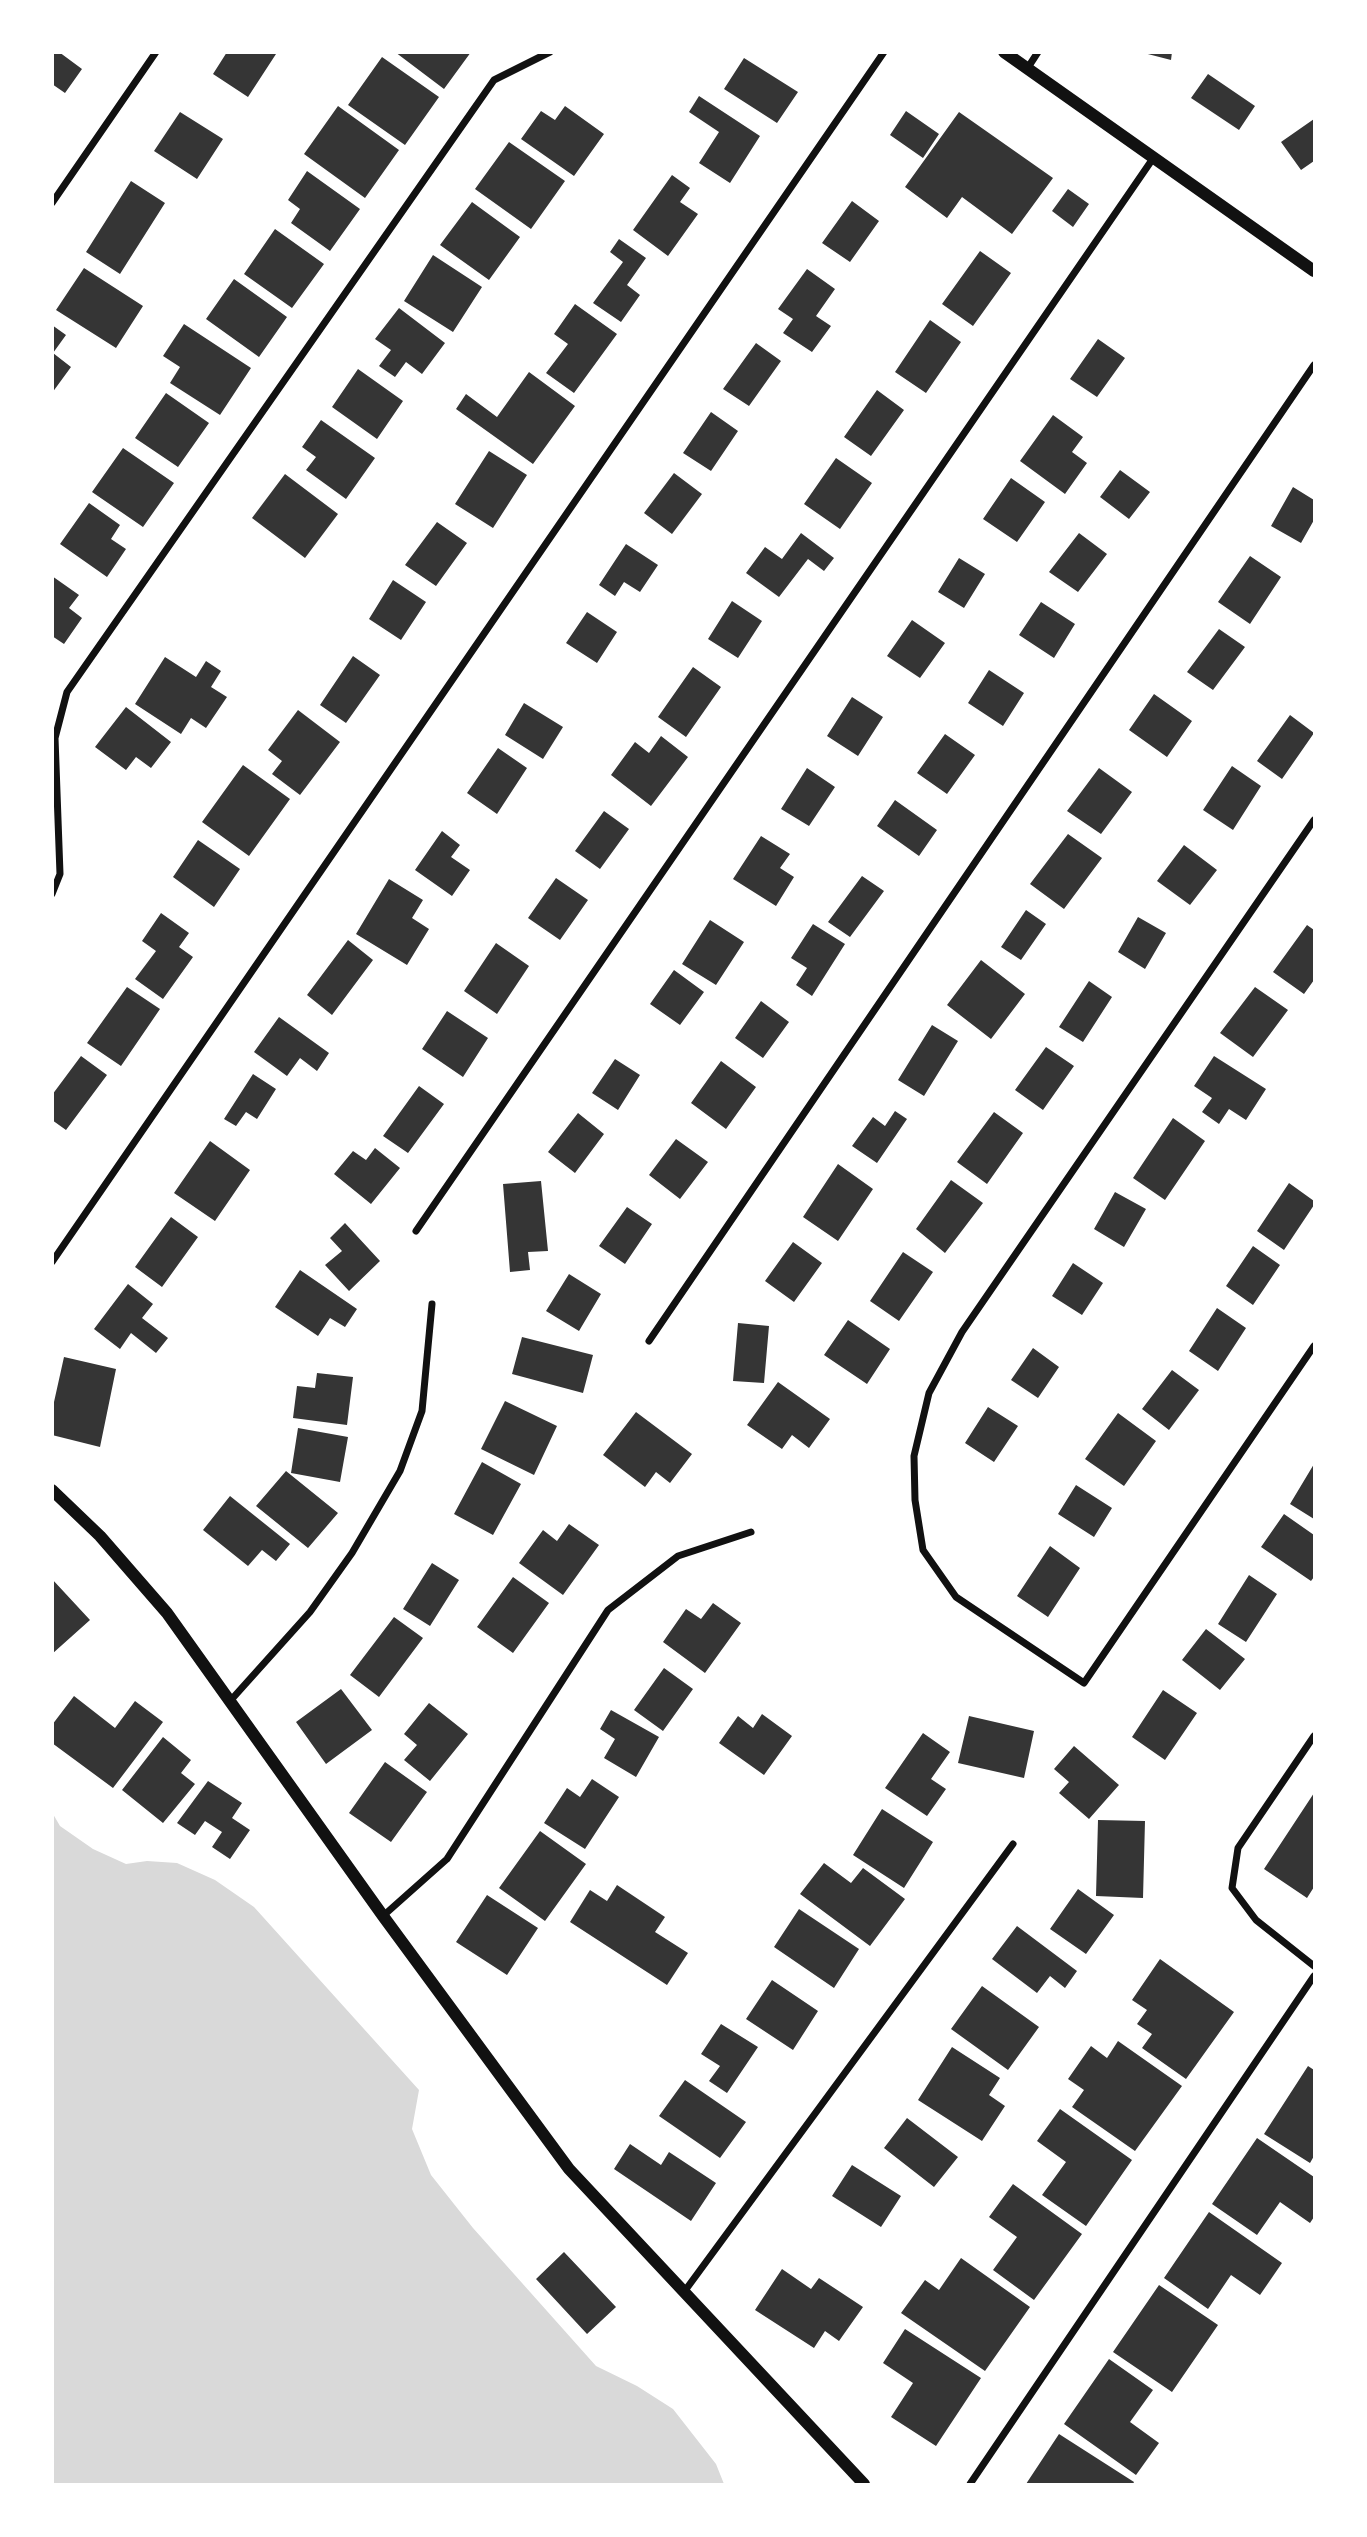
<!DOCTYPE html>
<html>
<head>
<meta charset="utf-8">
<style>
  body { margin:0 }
  #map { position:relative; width:1367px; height:2537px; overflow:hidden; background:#fff; font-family:Poppins,sans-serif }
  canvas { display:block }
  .frame { position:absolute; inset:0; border:54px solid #fff; pointer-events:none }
</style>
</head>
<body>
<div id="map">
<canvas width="1367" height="2537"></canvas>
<div class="frame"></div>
</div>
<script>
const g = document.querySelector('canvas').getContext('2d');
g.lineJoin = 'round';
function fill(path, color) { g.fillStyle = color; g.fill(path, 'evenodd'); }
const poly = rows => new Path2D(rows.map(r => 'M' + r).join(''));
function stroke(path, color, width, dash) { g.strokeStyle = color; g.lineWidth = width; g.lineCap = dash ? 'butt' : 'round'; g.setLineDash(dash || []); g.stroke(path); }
const water = poly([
  [53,1814,60,1826,93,1849,126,1864,147,1861,177,1863,215,1880,254,1907,419,2090,412,2129,431,2175,473,2228,596,2366,637,2386,673,2409,716,2464,724,2484,53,2484]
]);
const building = poly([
  [52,52,59,52,82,69,65,93,52,84],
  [227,52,276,54,248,97,213,74],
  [395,52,471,52,444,89],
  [1140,52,1172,52,1171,60],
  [382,57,439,97,405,145,348,105],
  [744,58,798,92,777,123,724,89],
  [1208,74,1255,106,1239,130,1191,98],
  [699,96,760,136,730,183,699,163,719,132,689,112],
  [338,106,399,150,365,198,304,154],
  [565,106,604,134,574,176,521,139,541,111,555,120],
  [906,111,939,134,923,158,890,135],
  [180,112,223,139,197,179,154,151],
  [959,112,1053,178,1012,234,962,197,947,218,905,187],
  [1314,119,1314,161,1301,170,1281,142],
  [509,142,565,181,531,229,475,189],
  [307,171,360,209,330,251,291,223,300,209,288,200],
  [672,175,690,188,680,202,698,214,668,256,633,230],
  [131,181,165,203,120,274,86,252],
  [1068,189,1089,204,1073,227,1052,211],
  [852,201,879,221,850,262,822,243],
  [472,202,520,237,489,280,440,245],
  [275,229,324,264,292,308,244,274],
  [619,239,646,258,627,285,640,295,621,322,593,303,623,262,610,252],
  [980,251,1011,273,973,326,942,304],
  [433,255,482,287,453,332,404,301],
  [84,268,143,306,116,348,56,310],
  [807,269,835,289,816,316,831,326,812,352,783,333,793,319,778,309],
  [234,279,287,317,259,357,206,319],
  [575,304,617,334,574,393,546,373,568,344,554,334],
  [399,308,445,343,422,374,406,362,395,377,379,366,391,350,375,339],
  [930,320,961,342,926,393,895,372],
  [184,324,251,368,220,415,170,383,180,367,163,356],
  [52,325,66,335,53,353,71,367,52,393],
  [1098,339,1125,358,1097,397,1070,379],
  [756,343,781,361,749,406,723,389],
  [358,369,403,401,377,439,332,407],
  [529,372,575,406,533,464,456,409,466,394,497,417],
  [877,390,904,410,871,456,844,437],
  [166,393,209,423,178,467,135,438],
  [711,412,738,431,711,471,683,453],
  [1053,415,1083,437,1072,452,1087,463,1065,494,1020,461],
  [321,420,375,458,346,499,306,470,316,457,302,447],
  [123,448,174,483,143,527,92,492],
  [489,451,527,475,493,528,455,504],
  [836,458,872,483,840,529,804,504],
  [1120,470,1150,492,1129,519,1100,497],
  [674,473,702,494,672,534,644,513],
  [285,474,338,514,305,558,252,518],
  [1011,478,1045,502,1017,542,983,519],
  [1293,487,1314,500,1314,520,1301,543,1271,526],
  [89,503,120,525,111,539,126,549,107,577,60,544],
  [437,522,467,543,436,586,405,565],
  [801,533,834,558,824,571,808,559,779,597,746,573,765,547,782,559],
  [1079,533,1107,554,1078,592,1049,572],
  [626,544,658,565,640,592,624,582,615,596,599,585],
  [1250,556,1281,577,1250,624,1218,602],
  [959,558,985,574,964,608,938,592],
  [52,576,79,595,69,608,82,618,64,644,52,636],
  [393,580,426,602,401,640,369,619],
  [732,601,762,621,738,658,708,639],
  [1041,602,1075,624,1054,658,1019,635],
  [587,612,617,632,597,663,566,643],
  [912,620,945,643,920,678,887,656],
  [1219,629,1245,647,1213,690,1187,672],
  [353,656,380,675,346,723,320,705],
  [165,657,196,677,206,661,221,671,211,687,227,697,206,728,191,718,181,734,135,704],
  [693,667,721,687,686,737,658,717],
  [989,670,1024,693,1003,726,968,703],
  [1154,694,1192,721,1167,757,1129,730],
  [852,697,883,717,858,756,827,736],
  [524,703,563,727,543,759,505,735],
  [126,707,171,742,151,768,136,757,126,770,95,747],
  [298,710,340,742,300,795,272,774,282,761,268,750],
  [1290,715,1314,733,1282,779,1257,761],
  [945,734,975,755,947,794,917,773],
  [661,736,688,757,651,806,611,775,635,742,649,753],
  [498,748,527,768,497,814,467,793],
  [243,765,290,799,249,856,202,822],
  [1232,766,1261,786,1233,830,1203,810],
  [807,768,835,787,809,826,781,809],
  [1099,768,1132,792,1101,834,1067,811],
  [895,800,937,830,919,856,877,826],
  [604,811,629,829,600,869,575,851],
  [442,831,460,845,451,857,470,870,452,896,415,870],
  [1068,834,1102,858,1064,909,1030,884],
  [761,836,790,854,780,868,794,877,776,906,733,879],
  [198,840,240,869,214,907,173,877],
  [1184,845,1217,870,1190,905,1157,881],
  [862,876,884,891,850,937,828,922],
  [556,878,588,900,560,940,528,918],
  [389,879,423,900,412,918,429,929,407,965,356,934],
  [1026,910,1046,924,1021,960,1001,947],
  [161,913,189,933,179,947,193,957,163,999,135,979,156,951,142,941],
  [1138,917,1166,933,1145,969,1118,952],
  [710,920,744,942,716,985,682,964],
  [813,924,845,944,812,996,796,985,807,968,791,958],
  [1307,925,1314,930,1314,980,1304,994,1273,972],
  [348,940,373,960,332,1015,307,995],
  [496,943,529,966,497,1014,464,991],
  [981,960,1025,994,991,1039,947,1005],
  [674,970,704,992,680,1025,650,1004],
  [1089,981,1112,997,1083,1042,1059,1027],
  [127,987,160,1009,121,1066,87,1043],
  [1255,987,1288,1010,1253,1057,1220,1033],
  [761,1001,789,1022,763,1058,735,1038],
  [447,1011,488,1038,463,1077,422,1049],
  [279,1017,329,1053,317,1071,300,1058,287,1076,254,1052],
  [932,1025,958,1041,924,1096,898,1080],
  [1046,1047,1074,1066,1043,1110,1015,1090],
  [81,1056,107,1075,66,1130,52,1120,52,1095],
  [1214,1056,1266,1089,1246,1120,1229,1109,1219,1124,1202,1112,1212,1098,1194,1086],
  [615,1059,640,1075,618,1110,592,1093],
  [721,1061,756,1087,726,1129,691,1103],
  [253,1074,276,1089,257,1119,246,1112,236,1126,224,1119],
  [419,1086,444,1104,408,1153,383,1136],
  [895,1111,907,1119,877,1163,852,1146,873,1117,885,1126],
  [994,1112,1023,1133,987,1184,957,1162],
  [578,1113,604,1134,575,1173,548,1152],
  [1173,1118,1205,1141,1165,1200,1133,1178],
  [676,1139,708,1162,680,1199,649,1175],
  [210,1141,250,1170,215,1221,174,1193],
  [375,1148,400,1168,371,1204,334,1174,353,1151,366,1160],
  [838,1164,873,1189,838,1241,803,1217],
  [951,1180,983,1203,945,1253,916,1229],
  [541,1181,548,1251,528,1252,530,1270,510,1272,503,1184],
  [1289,1183,1314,1201,1314,1205,1284,1250,1257,1231],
  [1115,1192,1146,1209,1124,1247,1094,1229],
  [627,1207,652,1224,625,1264,599,1246],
  [171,1217,198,1237,162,1287,135,1267],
  [345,1223,380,1261,349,1291,325,1265,342,1251,330,1238],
  [793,1242,822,1263,794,1302,765,1281],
  [1253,1246,1280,1265,1253,1305,1226,1286],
  [903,1252,933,1272,899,1321,870,1301],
  [1073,1263,1103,1283,1082,1315,1052,1296],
  [300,1270,357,1309,345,1327,330,1318,318,1336,275,1307],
  [569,1274,601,1294,579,1331,546,1311],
  [128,1284,153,1304,142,1318,168,1338,156,1353,131,1333,120,1349,94,1329],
  [1217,1308,1246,1328,1218,1371,1189,1351],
  [848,1320,890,1349,867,1384,824,1355],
  [738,1323,769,1326,764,1383,733,1381],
  [522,1337,593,1355,583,1393,512,1374],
  [1033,1348,1059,1367,1038,1398,1011,1380],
  [64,1357,116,1369,100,1447,52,1435,52,1411],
  [1172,1370,1199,1390,1169,1430,1142,1409],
  [317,1373,353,1377,347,1425,293,1418,297,1386,315,1388],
  [778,1382,830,1419,809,1448,792,1435,782,1449,747,1425],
  [505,1401,557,1426,534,1475,481,1449],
  [988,1407,1018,1426,994,1462,965,1443],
  [636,1412,692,1454,670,1483,656,1472,645,1487,603,1455],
  [1118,1413,1156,1441,1124,1486,1085,1459],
  [298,1428,348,1437,340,1482,291,1473],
  [482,1462,521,1484,493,1535,454,1514],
  [1314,1464,1314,1519,1290,1504],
  [286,1471,338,1513,308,1548,256,1506],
  [1076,1485,1112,1508,1094,1537,1058,1514],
  [230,1496,290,1544,276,1561,262,1550,248,1566,203,1530],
  [1284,1514,1314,1535,1314,1577,1311,1581,1261,1547],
  [569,1524,599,1545,563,1595,519,1563,543,1530,557,1541],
  [1050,1546,1080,1568,1048,1617,1017,1596],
  [432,1563,459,1580,430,1626,403,1609],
  [1249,1575,1277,1594,1246,1642,1218,1624],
  [513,1577,549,1603,513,1653,477,1627],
  [52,1579,90,1620,52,1654],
  [713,1603,741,1623,705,1673,663,1642,686,1609,701,1619],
  [394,1617,423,1638,379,1697,350,1675],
  [1206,1629,1245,1659,1220,1690,1182,1660],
  [664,1668,693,1689,663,1731,634,1710],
  [341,1689,372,1730,326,1764,296,1722],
  [1163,1690,1197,1713,1165,1760,1132,1737],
  [74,1696,115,1728,135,1701,163,1722,113,1788,52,1743,52,1725],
  [429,1703,468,1734,430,1781,404,1760,417,1745,404,1734],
  [611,1710,659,1737,636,1777,604,1758,615,1739,600,1729],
  [762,1714,792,1736,764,1775,719,1743,738,1716,753,1728],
  [969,1716,1034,1731,1024,1778,958,1763],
  [923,1733,950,1752,931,1779,946,1789,927,1816,885,1788],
  [163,1737,191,1760,181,1773,195,1784,163,1823,122,1790],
  [1074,1746,1119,1785,1089,1819,1059,1793,1069,1782,1054,1769],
  [385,1762,427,1792,391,1842,349,1813],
  [592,1779,619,1797,585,1849,544,1823,567,1788,580,1797],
  [208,1781,242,1803,232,1818,250,1830,230,1859,212,1847,222,1832,205,1821,195,1835,177,1823],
  [1314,1793,1314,1887,1307,1898,1264,1869],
  [882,1809,933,1842,904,1888,853,1855],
  [1098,1820,1145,1821,1143,1898,1096,1896],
  [540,1831,586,1864,545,1921,499,1888],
  [824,1863,851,1883,863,1868,905,1899,870,1946,800,1894],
  [617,1885,665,1917,655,1932,688,1953,667,1985,570,1922,590,1890,607,1901],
  [1078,1889,1114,1915,1086,1954,1050,1929],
  [487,1895,538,1928,507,1975,456,1942],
  [799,1909,859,1949,834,1988,774,1947],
  [1017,1926,1077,1971,1065,1988,1050,1976,1037,1993,992,1959],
  [1160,1959,1234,2012,1186,2079,1142,2048,1152,2034,1137,2024,1147,2010,1132,2000],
  [772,1980,818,2011,793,2050,746,2019],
  [982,1986,1039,2027,1008,2070,951,2029],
  [721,2024,758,2047,727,2093,709,2081,720,2066,701,2054],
  [1118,2041,1182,2086,1135,2151,1072,2107,1084,2090,1068,2079,1091,2046,1107,2058],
  [952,2047,1000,2078,989,2095,1005,2106,982,2141,918,2100],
  [1308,2066,1314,2070,1314,2156,1310,2163,1264,2134],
  [685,2080,746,2122,720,2158,659,2116],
  [1060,2109,1132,2160,1086,2226,1042,2195,1066,2162,1037,2141],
  [907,2118,958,2157,934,2187,884,2148],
  [1257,2138,1314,2177,1314,2217,1310,2223,1280,2202,1257,2235,1212,2204],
  [630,2144,661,2165,669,2152,716,2183,691,2221,614,2169],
  [852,2165,901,2196,881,2227,832,2196],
  [1013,2184,1082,2234,1034,2300,993,2270,1017,2237,989,2217],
  [1209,2212,1282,2263,1260,2295,1231,2275,1208,2309,1164,2278],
  [564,2252,616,2307,587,2334,536,2279],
  [961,2258,1030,2307,985,2371,901,2313,925,2280,939,2290],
  [782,2269,811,2289,819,2278,863,2307,839,2341,825,2331,814,2348,755,2310],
  [1159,2285,1218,2325,1172,2392,1113,2352],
  [905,2329,981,2378,936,2446,891,2417,913,2383,883,2363],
  [1109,2359,1153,2390,1130,2422,1159,2443,1136,2475,1064,2424],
  [1059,2434,1134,2482,1133,2484,1026,2484]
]);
const minor = poly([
  [1027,69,1038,52],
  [52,203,156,52],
  [1314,820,962,1332,929,1393,914,1456,915,1500,923,1550,956,1597,1084,1683,1314,1346],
  [52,894,60,874,55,738,67,692,494,80,550,52],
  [416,1231,1154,157],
  [52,1262,884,52],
  [649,1341,1314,365],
  [231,1700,310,1612,352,1553,400,1471,422,1411,432,1304],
  [1314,1736,1238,1848,1232,1888,1256,1920,1314,1966],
  [383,1916,447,1859,608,1610,678,1556,751,1532],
  [684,2292,1013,1844],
  [970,2484,1314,1976]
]);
const tertiary = poly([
  [1004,52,1314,271],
  [52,1490,100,1536,167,1613,383,1916,569,2169,864,2484]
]);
fill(water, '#d9d9d9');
fill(building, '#353535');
stroke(minor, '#111', 7);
stroke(tertiary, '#111', 12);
</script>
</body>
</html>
